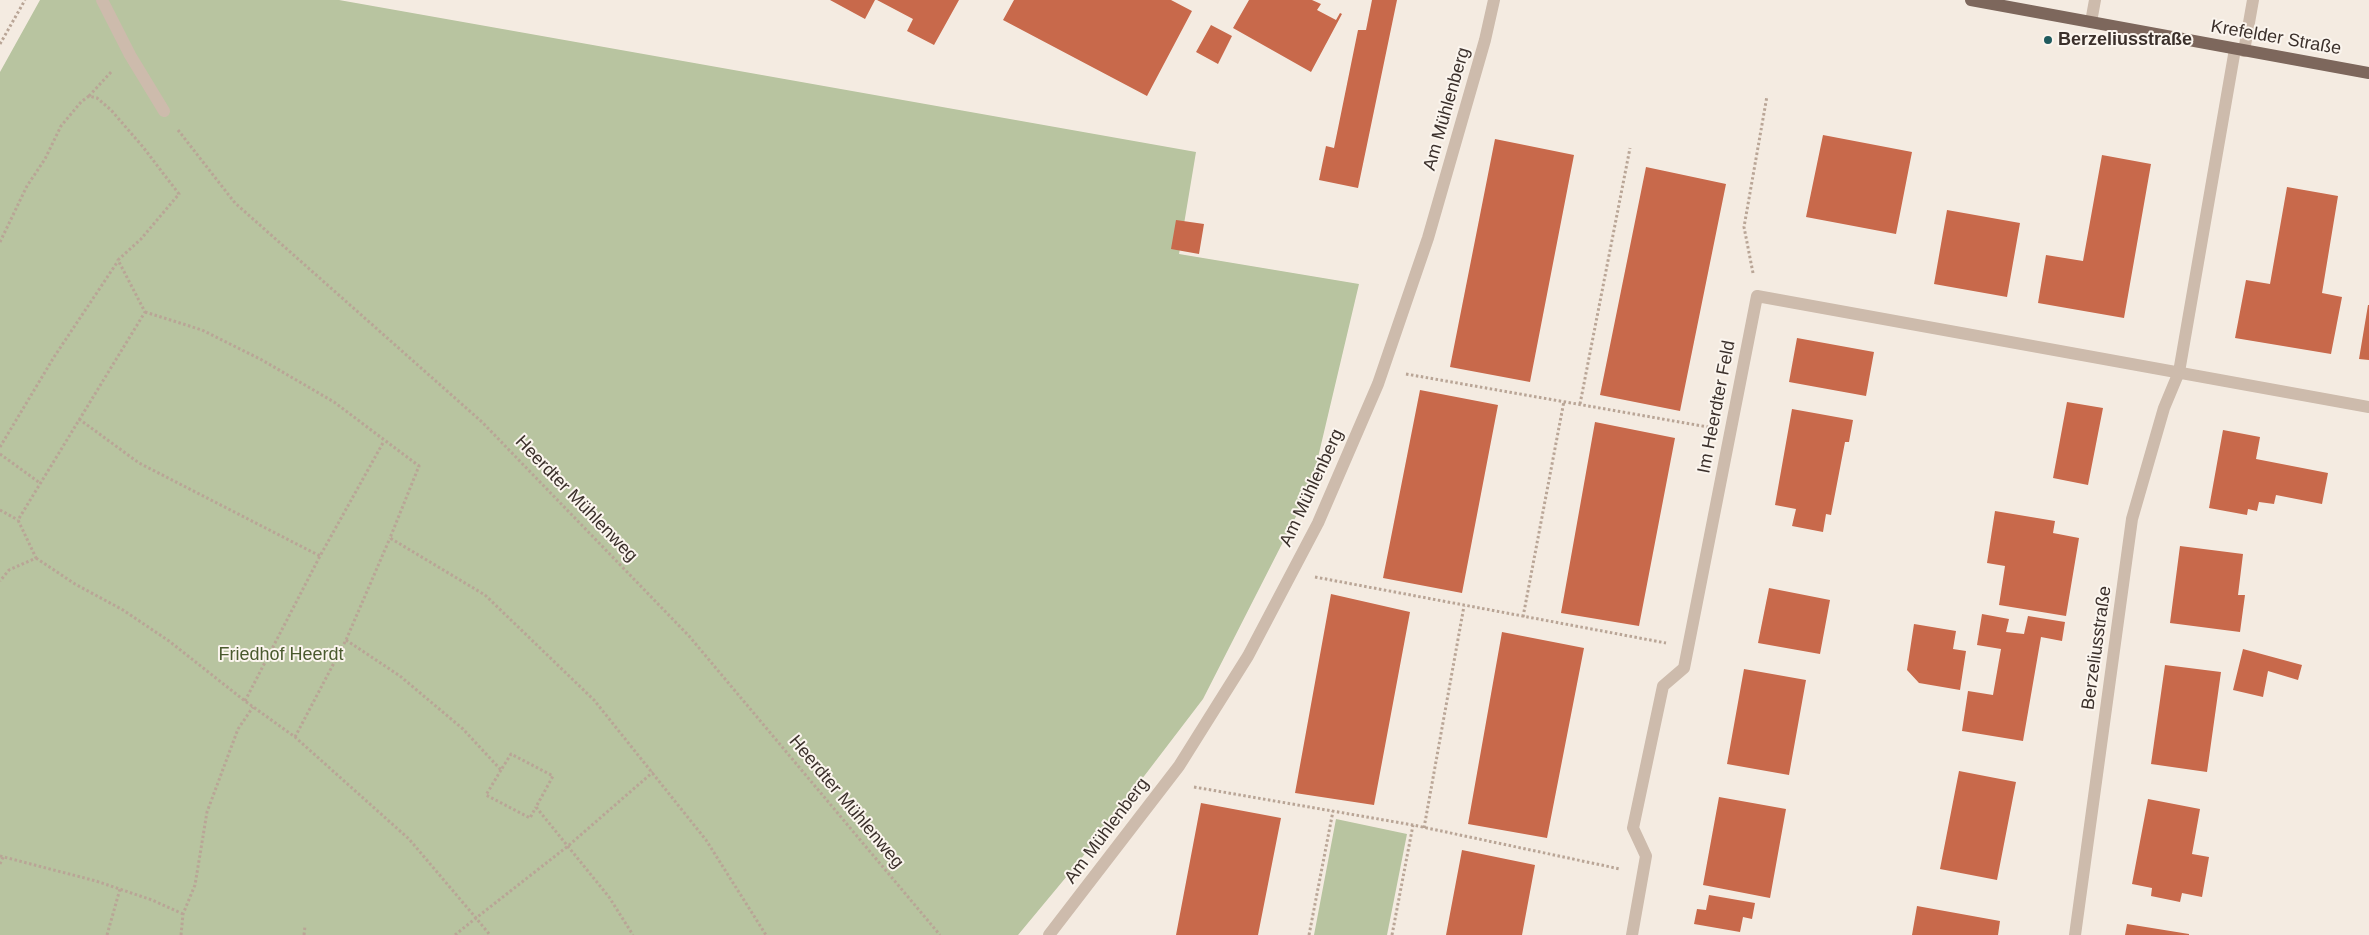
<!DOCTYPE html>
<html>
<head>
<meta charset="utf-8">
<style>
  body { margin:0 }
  canvas { display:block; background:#f4ebe1 }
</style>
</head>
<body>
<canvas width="2369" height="935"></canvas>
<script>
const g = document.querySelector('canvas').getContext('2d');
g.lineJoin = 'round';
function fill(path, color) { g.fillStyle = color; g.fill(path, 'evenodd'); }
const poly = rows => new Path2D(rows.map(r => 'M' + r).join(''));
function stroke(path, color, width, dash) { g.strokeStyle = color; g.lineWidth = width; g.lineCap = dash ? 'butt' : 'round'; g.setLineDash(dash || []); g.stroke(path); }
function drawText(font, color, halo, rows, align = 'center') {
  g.font = font + ' Arial,sans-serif'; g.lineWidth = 4; g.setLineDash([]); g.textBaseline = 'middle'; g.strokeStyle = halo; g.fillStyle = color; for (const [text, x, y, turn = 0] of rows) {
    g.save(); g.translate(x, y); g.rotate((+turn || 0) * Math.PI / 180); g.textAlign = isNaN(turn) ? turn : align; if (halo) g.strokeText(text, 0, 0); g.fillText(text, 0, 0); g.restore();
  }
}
const green = poly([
  [40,0,339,0,1196,152,1179,254,1359,284,1311,487,1203,699,1077,864,1018,935,0,935,0,72],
  [1336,819,1407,834,1387,935,1314,935]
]);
const building = poly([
  [830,0,875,0,865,19],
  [877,0,959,0,934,45,907,31,913,19],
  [1014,0,1171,0,1192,11,1147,96,1003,20],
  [1249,0,1312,0,1321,4,1317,10,1336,20,1340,13,1342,14,1311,72,1233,28],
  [1372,0,1397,0,1358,188,1319,180,1326,146,1334,148,1358,30,1366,30],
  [1211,25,1232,36,1218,64,1196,52],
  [1823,135,1912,152,1896,234,1806,217],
  [1495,139,1574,155,1530,382,1450,367],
  [2102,155,2151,164,2124,318,2038,303,2046,255,2083,261],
  [1646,167,1726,184,1680,411,1600,395],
  [2287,187,2338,196,2322,293,2342,297,2331,354,2235,338,2246,280,2270,284],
  [1947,210,2020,223,2007,297,1934,284],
  [1176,220,1204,224,1199,254,1171,249],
  [2368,305,2369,305,2369,360,2359,359],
  [1797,338,1874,352,1866,396,1789,382],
  [1420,390,1498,405,1462,593,1383,578],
  [2067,402,2103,408,2088,485,2053,478],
  [1792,409,1853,420,1849,442,1845,442,1831,515,1826,514,1823,532,1792,526,1796,509,1775,505],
  [1595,422,1675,438,1639,626,1561,613],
  [2223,430,2260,437,2256,459,2328,473,2322,504,2276,495,2274,504,2259,502,2257,511,2248,509,2247,515,2209,508],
  [1995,511,2055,521,2053,533,2079,538,2066,616,1999,605,2005,566,1987,563],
  [2180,546,2243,554,2238,595,2245,595,2240,632,2170,623],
  [1769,588,1830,600,1820,654,1758,643],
  [1331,594,1410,612,1374,805,1295,793],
  [1982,614,2009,619,2006,632,2024,634,2028,616,2065,622,2062,641,2041,637,2023,741,1962,731,1968,691,1993,695,2001,649,1977,645],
  [1914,624,1956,631,1953,649,1966,651,1960,690,1919,683,1907,670],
  [1502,632,1584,648,1547,838,1468,824],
  [2243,649,2302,665,2298,680,2268,671,2263,697,2233,690],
  [2165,665,2221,672,2207,772,2151,764],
  [1744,669,1806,680,1789,775,1727,764],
  [1959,771,2016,782,1997,880,1940,869],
  [1719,797,1786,809,1770,898,1703,885],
  [2148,799,2200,809,2192,854,2209,857,2202,897,2182,893,2180,902,2151,896,2152,888,2132,884],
  [1201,803,1281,818,1258,935,1176,935],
  [1462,850,1535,865,1522,935,1446,935],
  [1709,895,1755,903,1752,919,1743,917,1740,932,1694,924,1697,909,1706,910],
  [1917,906,2000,921,1998,935,1912,935],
  [2127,924,2189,934,2189,935,2125,935]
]);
const path = poly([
  [0,44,25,0],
  [89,96,112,71],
  [178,130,235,203,482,422,689,636,940,935],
  [0,242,27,186,45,159,61,126,81,102,89,96,97,98,111,110,143,147,179,194,141,239,118,260,145,312,18,520,36,558,9,570,0,581],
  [1753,273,1744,227,1767,96],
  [145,312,202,330,262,360,334,402,419,466,390,538,485,595,594,700,706,840,766,935],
  [1406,374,1708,427],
  [1580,404,1630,148],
  [79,419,139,463,320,556],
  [0,447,54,357,118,261],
  [0,454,40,483],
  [0,510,18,520],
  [36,558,75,584,123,610,169,641,245,701,295,737,409,839,476,918,568,846,653,772],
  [1315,577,1666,643],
  [1523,617,1564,401],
  [346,640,400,676,463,729,501,770,511,754,553,776,536,807,609,897,633,935],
  [245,701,320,556,384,441],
  [295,737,346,640,390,538],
  [501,770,486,795,530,818,536,807],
  [1194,787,1413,825,1620,869],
  [1424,828,1464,606],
  [0,856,96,881,152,900,183,914],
  [0,864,3,857],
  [107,935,120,889],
  [181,935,183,914,195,885,207,812,238,729,253,707],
  [304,935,305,926],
  [455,935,476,918,490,935],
  [1309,935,1333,811],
  [1392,935,1413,825]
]);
const minor = poly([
  [102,0,130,55,164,111],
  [2091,22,2095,0],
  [2244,51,2253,0],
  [1049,935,1179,766,1248,656,1318,523,1378,384,1428,238,1485,40,1494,0],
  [1632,935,1646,856,1633,828,1663,686,1684,668,1757,296,2369,407],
  [2075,935,2132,519,2164,408,2179,372,2235,49]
]);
const major = poly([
  [1971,0,2369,73]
]);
const markers = [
  [2048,40,5,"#1f5a5e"]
];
const streetNames = [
  ["Krefelder Straße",2276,38,10],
  ["Am Mühlenberg",1447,109,-74],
  ["Im Heerdter Feld",1717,407,-79],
  ["Am Mühlenberg",1312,488,-65],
  ["Heerdter Mühlenweg",576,499,46],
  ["Berzeliusstraße",2097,648,-82],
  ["Heerdter Mühlenweg",846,802,50],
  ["Am Mühlenberg",1107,831,-53]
];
const poiNames = [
  ["Berzeliusstraße",2058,40]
];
const parkNames = [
  ["Friedhof Heerdt",281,655]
];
fill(green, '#b8c4a0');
fill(building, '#c8694b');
stroke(path, '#b9a596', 3, [2.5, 2.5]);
stroke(minor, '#cdbbac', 12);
stroke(major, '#7d675c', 12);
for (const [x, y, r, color] of markers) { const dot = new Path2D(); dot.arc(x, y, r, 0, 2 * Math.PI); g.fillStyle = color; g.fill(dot); stroke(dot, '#fbf5ee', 2); }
drawText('18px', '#3b302b', '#fbf5ee', streetNames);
drawText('bold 18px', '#3b302b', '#fbf5ee', poiNames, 'left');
drawText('18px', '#4a5a2e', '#fbf5ee', parkNames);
</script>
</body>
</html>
